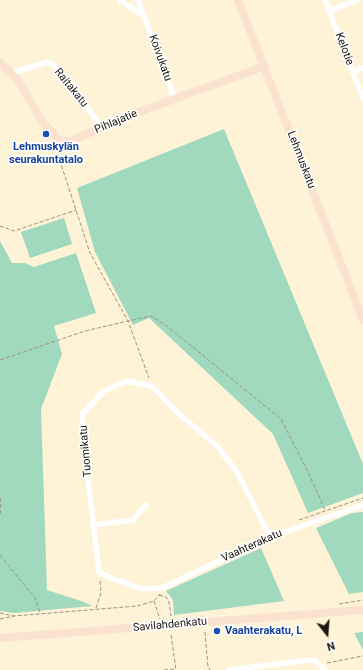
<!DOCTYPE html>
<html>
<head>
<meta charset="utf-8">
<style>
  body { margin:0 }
  #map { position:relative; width:363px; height:670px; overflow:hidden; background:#fef2d7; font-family:Roboto,sans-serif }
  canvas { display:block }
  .north { position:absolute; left:307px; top:614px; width:40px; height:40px; -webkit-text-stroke:3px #fff; paint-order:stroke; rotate:163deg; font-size:11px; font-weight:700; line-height:16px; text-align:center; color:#1c180e }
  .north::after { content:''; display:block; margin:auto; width:14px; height:18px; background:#1c180e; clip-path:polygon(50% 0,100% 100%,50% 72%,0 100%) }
</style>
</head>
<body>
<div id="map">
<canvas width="363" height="670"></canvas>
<div class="north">N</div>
</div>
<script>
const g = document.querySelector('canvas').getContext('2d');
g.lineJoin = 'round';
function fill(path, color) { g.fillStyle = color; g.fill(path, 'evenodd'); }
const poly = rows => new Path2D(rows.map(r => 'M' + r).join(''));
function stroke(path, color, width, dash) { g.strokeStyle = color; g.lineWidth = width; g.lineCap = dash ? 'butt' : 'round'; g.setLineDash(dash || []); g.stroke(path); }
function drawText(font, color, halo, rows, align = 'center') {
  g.font = font + ' Roboto,sans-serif'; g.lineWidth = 3.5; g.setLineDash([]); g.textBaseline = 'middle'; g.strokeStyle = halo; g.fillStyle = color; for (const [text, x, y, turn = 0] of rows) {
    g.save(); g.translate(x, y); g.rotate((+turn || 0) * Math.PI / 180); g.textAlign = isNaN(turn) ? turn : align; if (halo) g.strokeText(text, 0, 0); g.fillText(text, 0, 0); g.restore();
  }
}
const green = poly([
  [224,129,363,464,363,493,308,513,273,434,149,318,133,325,95,252,77,188],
  [64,218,72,244,30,258,21,232],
  [0,241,12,263,25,263,34,267,76,253,96,313,54,326,62,354,41,409,47,590,84,602,92,606,14,613,0,611],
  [363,512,363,592,349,594,316,528,352,513],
  [261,548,284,601,174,615,173,600,166,591],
  [363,632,363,650,354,633]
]);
const path = poly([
  [59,148,58,155,90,253,128,321,151,316,168,327,281,419,308,472,325,510],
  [0,226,14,231,76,210],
  [0,360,85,331,128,321,149,378],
  [0,498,1,504,0,515],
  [299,520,363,498],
  [0,555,35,598,40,613],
  [159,595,166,597,169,602,171,616],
  [154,601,160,619],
  [339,604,363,600],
  [96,608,101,593,100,580],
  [0,613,14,616,137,606,154,601,160,594],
  [0,619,14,616],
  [205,632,208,667,210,670],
  [171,635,176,670],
  [327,663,363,656],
  [164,670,175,669]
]);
const street = poly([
  [120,0,144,16],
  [138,0,175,100],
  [325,0,363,98],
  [329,11,357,0],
  [353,72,363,68],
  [11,73,48,62,56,67,102,127],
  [94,525,133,520,146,505],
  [270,537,237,472,218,447,180,415,152,386,127,381,104,391,83,413,82,429,99,572,111,578,142,589,162,588,270,537,363,505],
  [229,670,302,661,314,660,325,670]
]);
const secondary = poly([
  [238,0,363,320],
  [0,63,11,73,21,85,41,120,60,141,71,141,125,117,265,66],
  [0,638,363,610]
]);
const markers = [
  [46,134,4,"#1a4fb4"],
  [217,631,4,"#1a4fb4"]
];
const streetNames = [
  ["Kelotie",344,49,69],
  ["Koivukatu",160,58,70],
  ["Raitakatu",71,88,51],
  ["Pihlajatie",116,122,-23],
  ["Lehmuskatu",301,160,69],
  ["Tuomikatu",86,451,-95],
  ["Vaahterakatu",252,546,-24],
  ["Savilahdenkatu",170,625,-5]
];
const transitNames = [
  ["Lehmuskylän",46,147],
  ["seurakuntatalo",46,160],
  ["Vaahterakatu, L",225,631,"left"]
];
fill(green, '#a0d9be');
stroke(path, '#9b937f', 1, [4, 2]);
stroke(street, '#fff', 5.5);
stroke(secondary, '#fbe2d0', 8);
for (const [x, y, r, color] of markers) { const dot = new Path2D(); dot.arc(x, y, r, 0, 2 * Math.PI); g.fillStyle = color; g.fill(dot); stroke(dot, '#fff', 1.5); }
drawText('11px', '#1c180e', '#fff', streetNames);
drawText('bold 11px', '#164399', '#fff', transitNames);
</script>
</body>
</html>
